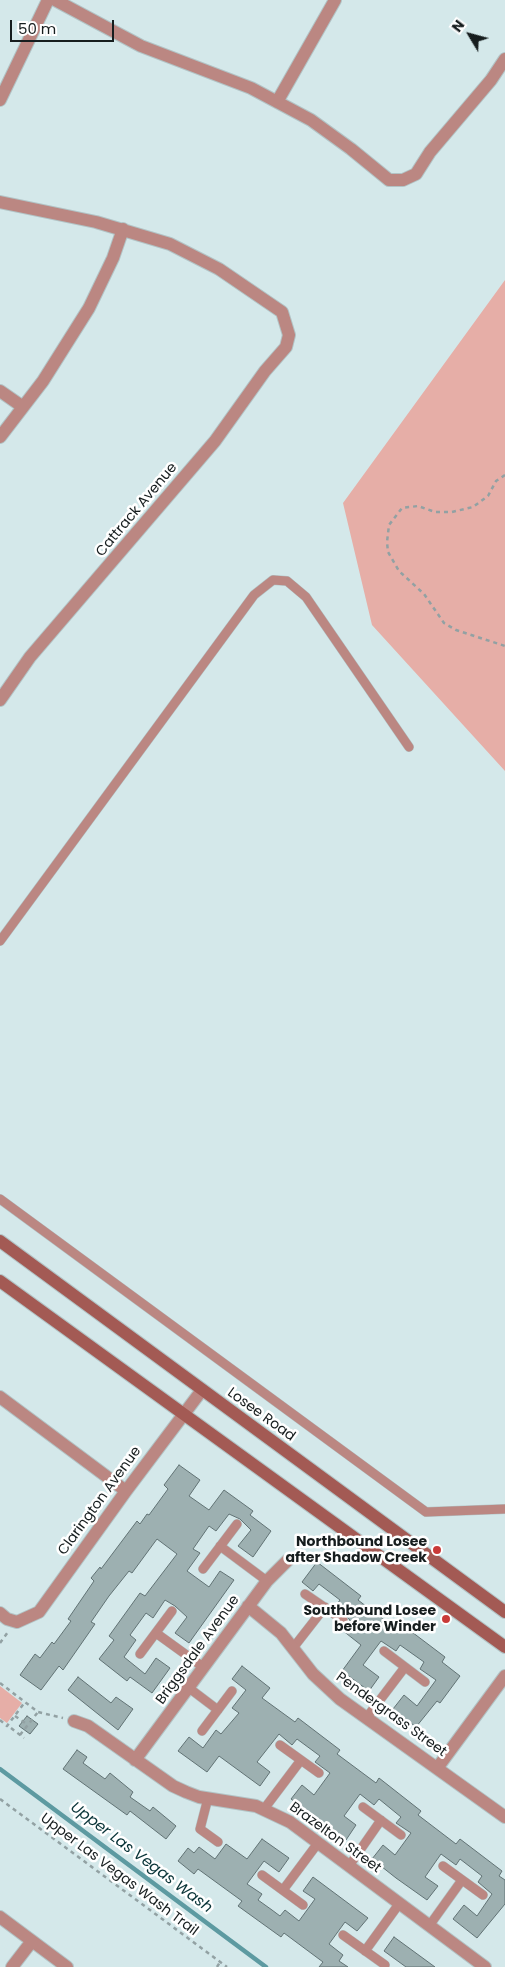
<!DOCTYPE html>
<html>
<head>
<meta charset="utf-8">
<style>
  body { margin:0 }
  #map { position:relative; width:505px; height:1967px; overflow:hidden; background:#d4e8ea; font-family:Poppins,sans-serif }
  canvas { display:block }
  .north { position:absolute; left:445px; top:10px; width:50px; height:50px; -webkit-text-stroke:4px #fff; paint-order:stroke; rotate:307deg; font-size:14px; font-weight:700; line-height:20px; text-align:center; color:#161d1e }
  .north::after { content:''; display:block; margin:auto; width:18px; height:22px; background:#161d1e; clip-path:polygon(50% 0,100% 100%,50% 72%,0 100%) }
  .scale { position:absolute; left:10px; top:20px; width:104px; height:22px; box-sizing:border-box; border:2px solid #161d1e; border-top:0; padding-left:6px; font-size:15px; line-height:18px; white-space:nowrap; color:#161d1e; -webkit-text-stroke:4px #fff; paint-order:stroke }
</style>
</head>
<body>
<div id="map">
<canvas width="505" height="1967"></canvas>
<div class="north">N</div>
<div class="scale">50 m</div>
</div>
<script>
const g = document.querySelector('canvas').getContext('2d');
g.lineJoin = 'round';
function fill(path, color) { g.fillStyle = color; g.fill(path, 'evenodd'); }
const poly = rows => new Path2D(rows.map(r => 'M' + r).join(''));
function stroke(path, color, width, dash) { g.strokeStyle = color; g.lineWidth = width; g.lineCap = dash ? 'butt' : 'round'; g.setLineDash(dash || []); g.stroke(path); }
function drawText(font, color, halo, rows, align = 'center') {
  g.font = font + ' Poppins,sans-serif'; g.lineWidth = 5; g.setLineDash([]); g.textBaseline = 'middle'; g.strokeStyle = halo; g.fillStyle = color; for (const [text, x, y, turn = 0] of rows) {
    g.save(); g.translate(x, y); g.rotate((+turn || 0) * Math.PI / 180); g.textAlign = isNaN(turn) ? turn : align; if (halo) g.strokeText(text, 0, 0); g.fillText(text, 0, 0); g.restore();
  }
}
const green = poly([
  [505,280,505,771,372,625,343,503],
  [0,1686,22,1703,7,1723,0,1718]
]);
const stream = poly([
  [0,1769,266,1967]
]);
const building = poly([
  [179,1465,200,1480,189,1496,209,1510,224,1490,253,1511,250,1515,271,1531,253,1557,238,1546,251,1530,240,1519,229,1514,216,1531,209,1526,193,1549,200,1553,187,1571,209,1587,220,1571,234,1580,189,1643,175,1633,187,1617,175,1606,165,1600,153,1618,146,1613,130,1635,136,1640,124,1657,145,1674,156,1658,170,1668,152,1693,130,1677,127,1681,99,1659,114,1640,109,1636,140,1593,145,1596,177,1554,157,1539,132,1573,129,1571,109,1596,91,1622,95,1624,63,1670,59,1666,41,1690,20,1675,35,1654,40,1658,52,1642,54,1644,71,1621,68,1619,94,1581,91,1578,100,1567,101,1569,137,1521,140,1524,147,1514,149,1515,168,1489,164,1485,179,1465],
  [317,1562,361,1596,358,1600,375,1613,396,1628,400,1623,445,1657,442,1662,460,1676,440,1703,437,1701,416,1727,393,1709,404,1695,417,1706,436,1680,420,1669,424,1662,400,1645,396,1651,381,1641,363,1665,379,1677,369,1691,342,1671,361,1645,342,1630,350,1620,335,1607,340,1600,319,1584,313,1591,302,1582,317,1562],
  [242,1666,270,1688,262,1698,295,1722,298,1718,340,1750,337,1754,376,1783,379,1778,421,1811,418,1815,456,1844,460,1839,502,1871,499,1876,505,1880,505,1904,477,1938,453,1919,464,1905,477,1916,492,1894,478,1882,482,1876,460,1859,456,1865,441,1854,425,1877,438,1886,427,1900,396,1878,372,1859,383,1845,395,1855,411,1833,396,1823,401,1817,379,1799,374,1805,360,1794,344,1816,356,1825,346,1840,291,1799,302,1785,314,1795,330,1773,315,1762,320,1756,297,1739,292,1745,279,1734,257,1762,270,1772,260,1786,219,1756,207,1772,178,1751,189,1737,203,1748,216,1730,221,1734,239,1713,232,1708,246,1690,232,1679,242,1666],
  [78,1677,111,1703,116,1697,133,1709,118,1730,68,1690,78,1677],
  [27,1716,38,1724,30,1734,19,1726,27,1716],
  [77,1750,87,1757,83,1763,105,1779,110,1773,133,1792,130,1797,150,1811,153,1807,176,1826,166,1839,130,1811,127,1815,63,1769,77,1750],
  [262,1839,289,1858,279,1872,264,1861,247,1884,262,1894,258,1900,272,1910,280,1916,285,1910,299,1921,315,1899,303,1891,313,1877,368,1918,357,1931,345,1922,329,1944,343,1955,339,1961,348,1967,319,1967,323,1962,284,1933,281,1937,238,1906,242,1901,198,1869,194,1874,178,1861,188,1848,194,1853,199,1847,215,1859,226,1844,247,1859,262,1839],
  [394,1937,435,1967,406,1967,384,1951,394,1937]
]);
const path = poly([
  [505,475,496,481,488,496,473,507,452,512,435,512,418,506,402,508,389,525,387,542,388,552,399,571,424,594,444,623,456,630,505,646],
  [0,1643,8,1632],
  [0,1683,38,1712,63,1718],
  [15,1716,28,1725],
  [0,1720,7,1726,25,1702],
  [11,1728,24,1738],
  [20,1735,38,1712],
  [0,1799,227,1967],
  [217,1967,220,1962]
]);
const service = poly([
  [0,941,254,595,273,580,287,581,306,597,409,747],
  [0,1199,426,1512,505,1509],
  [220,1546,267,1581],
  [203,1569,237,1524],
  [305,1594,343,1620],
  [156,1633,203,1667],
  [293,1648,325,1607],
  [384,1651,425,1682],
  [140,1654,172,1611],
  [189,1688,218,1710],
  [367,1717,405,1667],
  [202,1731,232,1691],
  [280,1745,319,1773],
  [208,1798,200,1829,218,1842],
  [363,1807,401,1835],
  [264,1809,301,1760],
  [349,1866,381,1820],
  [443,1866,483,1895],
  [262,1875,303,1905],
  [283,1890,318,1843],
  [429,1926,462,1880],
  [343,1935,385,1965],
  [365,1951,399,1904]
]);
const minor = poly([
  [55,0,141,46,251,88,311,120,351,149,389,180,403,180,416,174,430,152,491,80,505,59],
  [0,100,48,0],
  [277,102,335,0],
  [0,202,96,222,170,244,219,269,282,312,289,335,286,347,265,371,215,441,30,657,0,700],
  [0,391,23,407],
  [0,437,43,381,89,308,113,258,123,229],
  [0,1397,126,1491],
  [248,1606,281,1633,313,1674,340,1699,505,1817],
  [0,1613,7,1619,17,1622,39,1612,126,1491,202,1390],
  [74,1721,88,1726,173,1786,186,1792,199,1797,256,1806,290,1822,485,1967],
  [135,1760,267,1581,288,1560],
  [438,1767,505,1676],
  [0,1917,67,1967],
  [12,1967,32,1941]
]);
const secondary = poly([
  [0,1241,505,1612],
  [0,1281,505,1647]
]);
const markers = [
  [437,1550,5,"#c93a38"],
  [446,1619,5,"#c93a38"]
];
const streetNames = [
  ["Cattrack Avenue",137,510,-50],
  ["Losee Road",261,1415,36],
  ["Clarington Avenue",100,1501,-54],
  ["Briggsdale Avenue",198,1650,-54],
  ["Pendergrass Street",391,1715,36],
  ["Brazelton Street",335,1838,36],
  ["Upper Las Vegas Wash Trail",119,1875,37]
];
const poiNames = [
  ["Northbound Losee",427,1542],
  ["after Shadow Creek",427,1558],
  ["Southbound Losee",436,1611],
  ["before Winder",436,1627]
];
const waterNames = [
  ["Upper Las Vegas Wash",141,1858,37]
];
fill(green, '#e6aea7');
stroke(stream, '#5d9aa1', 4.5);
fill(building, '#9db0b1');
stroke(building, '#617274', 1);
stroke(service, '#b2c3c5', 10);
stroke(minor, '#b2c3c5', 14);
stroke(secondary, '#b2c3c5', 14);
stroke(path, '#92a1a3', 2.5, [4, 4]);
stroke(service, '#bb8782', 9);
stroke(minor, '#bb8782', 12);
stroke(secondary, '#a35a54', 12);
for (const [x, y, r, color] of markers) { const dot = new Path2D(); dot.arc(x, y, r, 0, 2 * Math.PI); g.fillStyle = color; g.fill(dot); stroke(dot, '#fff', 2); }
drawText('14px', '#161d1e', '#fff', streetNames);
drawText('bold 14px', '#161d1e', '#fff', poiNames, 'right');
drawText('italic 15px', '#083337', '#fff', waterNames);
</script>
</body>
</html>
